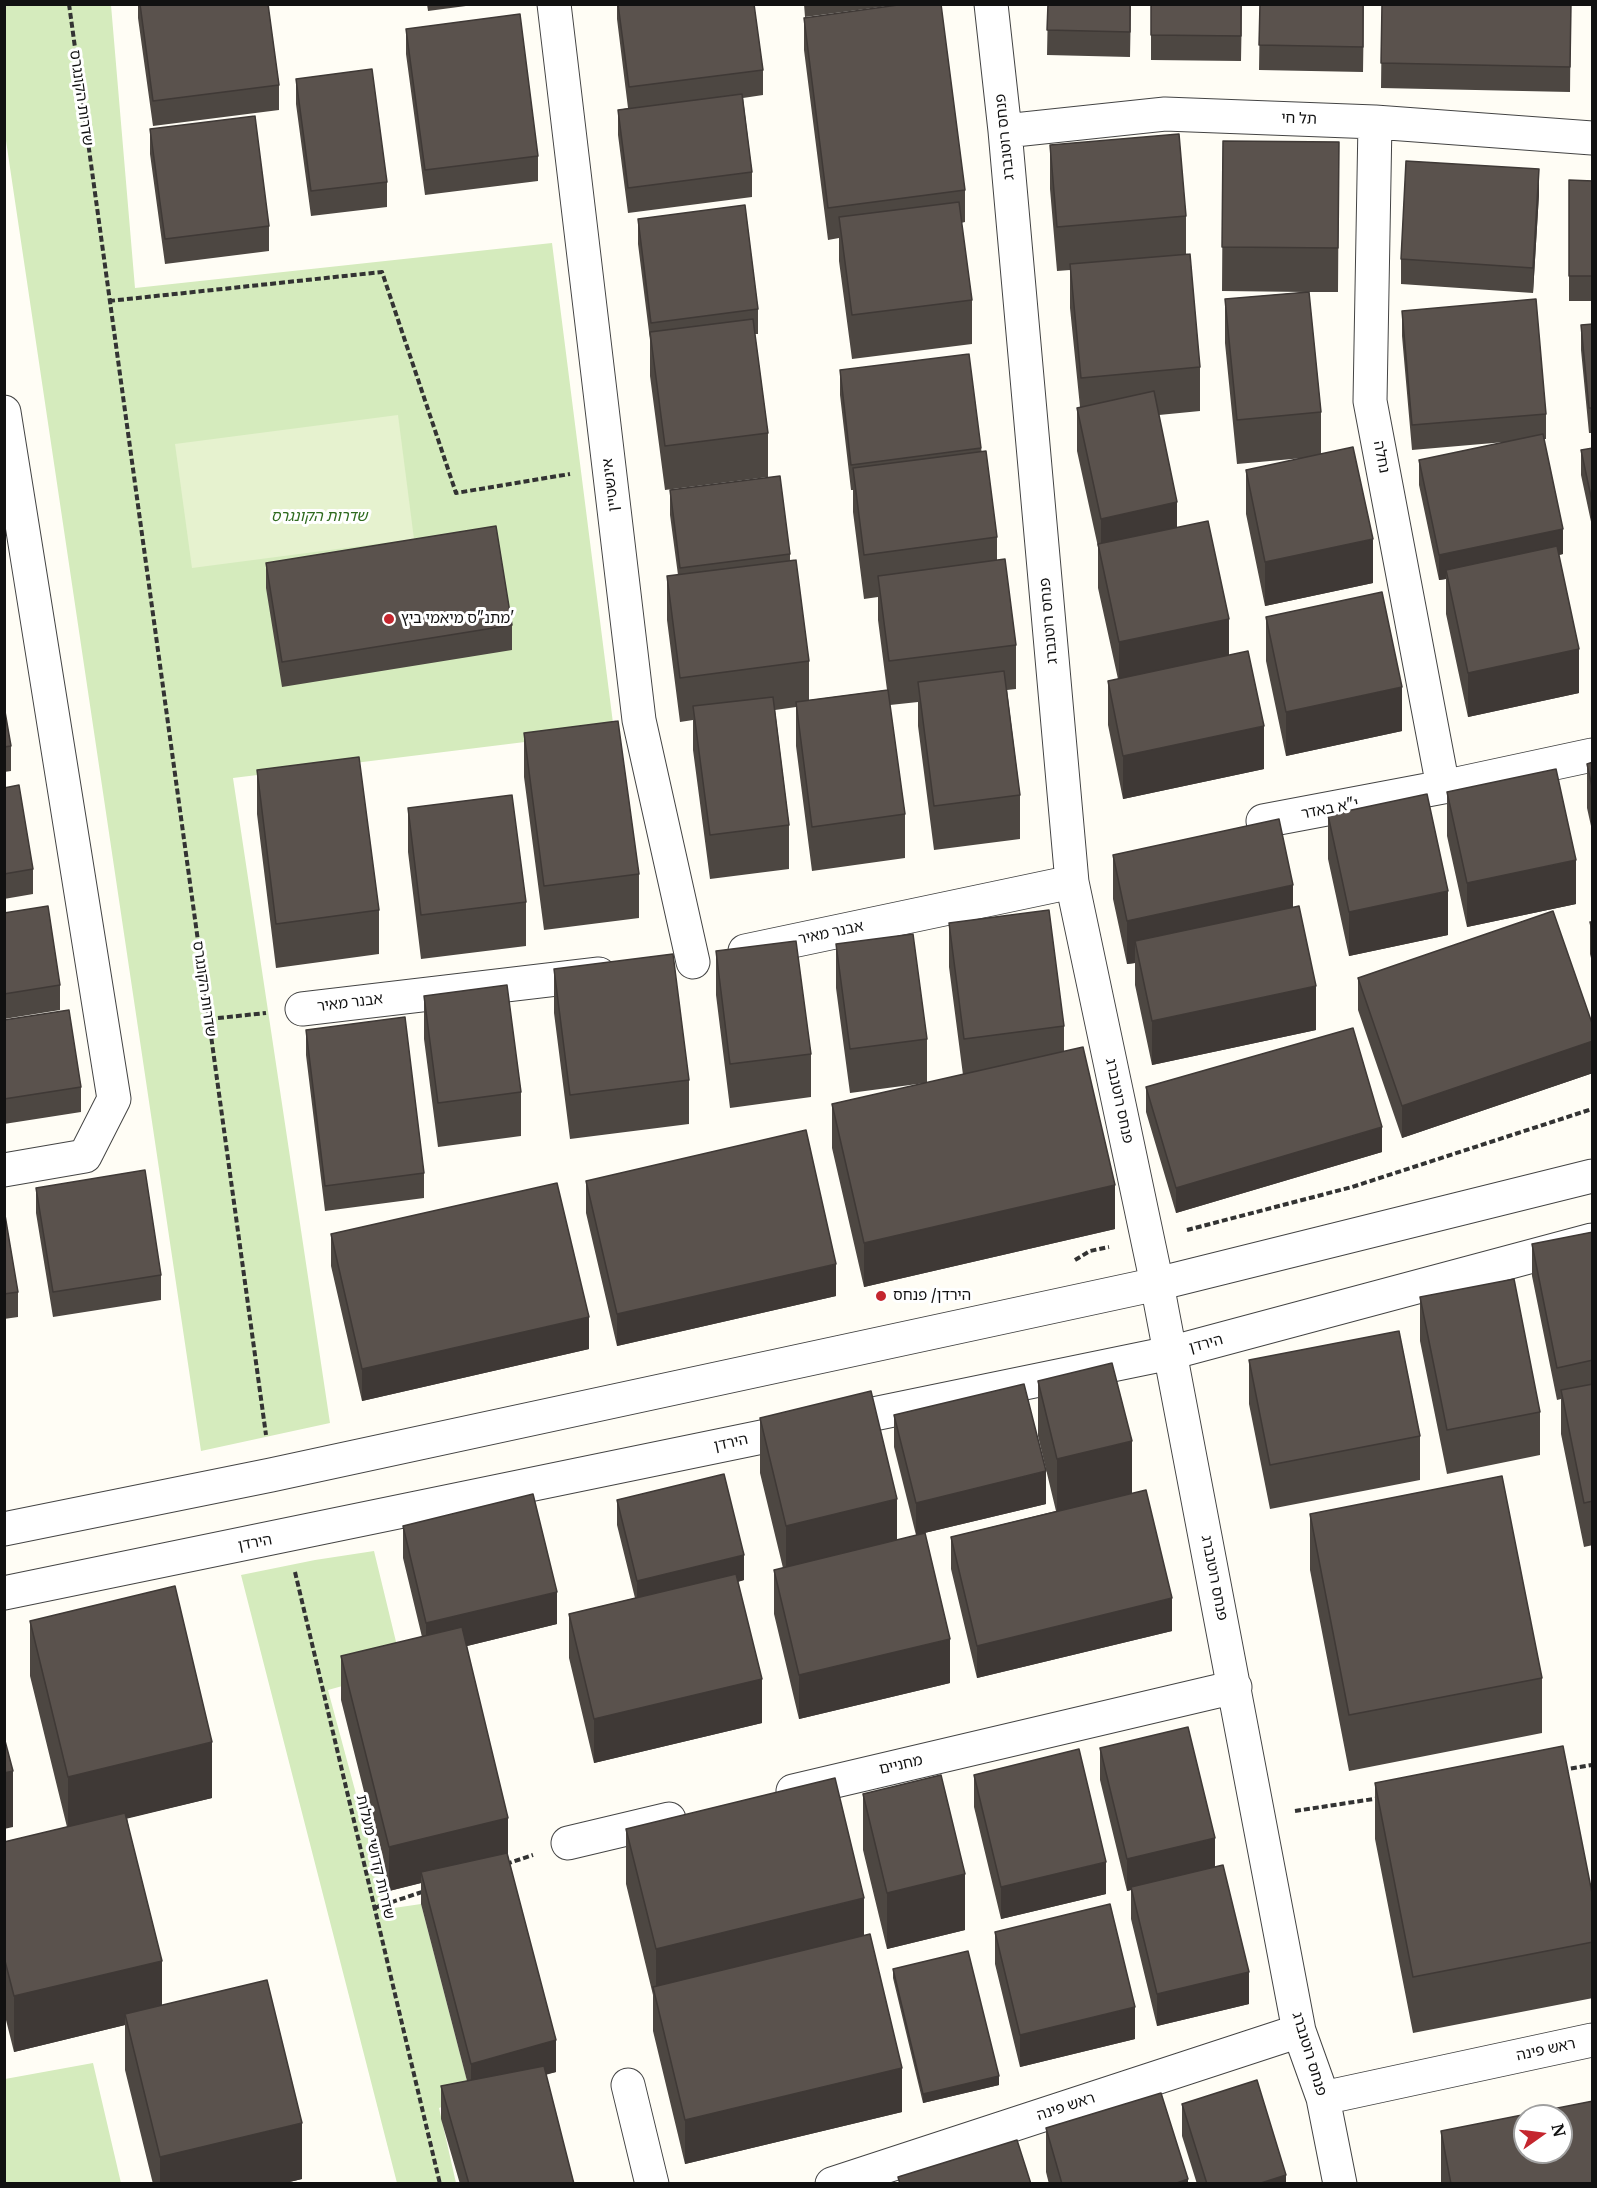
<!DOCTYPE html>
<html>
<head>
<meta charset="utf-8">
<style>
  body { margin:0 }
  #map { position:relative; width:1597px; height:2188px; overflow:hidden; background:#fffdf5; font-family:Merriweather,serif }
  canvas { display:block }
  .frame { position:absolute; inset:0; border:6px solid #111; pointer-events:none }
  .north { position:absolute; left:1513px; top:2104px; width:60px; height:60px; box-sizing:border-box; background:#fff; border:2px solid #a0a0a0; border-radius:50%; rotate:76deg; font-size:16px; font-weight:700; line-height:24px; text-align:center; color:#111 }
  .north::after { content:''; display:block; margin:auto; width:21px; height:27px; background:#c4262e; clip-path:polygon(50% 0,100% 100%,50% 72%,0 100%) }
</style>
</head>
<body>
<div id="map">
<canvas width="1597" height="2188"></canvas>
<div class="frame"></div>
<div class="north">N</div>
</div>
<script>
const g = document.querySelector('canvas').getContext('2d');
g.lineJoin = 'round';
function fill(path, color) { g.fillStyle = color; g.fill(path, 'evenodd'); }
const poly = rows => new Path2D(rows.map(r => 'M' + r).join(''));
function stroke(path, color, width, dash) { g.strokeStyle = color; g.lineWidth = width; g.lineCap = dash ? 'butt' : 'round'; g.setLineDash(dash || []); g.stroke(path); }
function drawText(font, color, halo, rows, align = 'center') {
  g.font = font + ' Merriweather,"Noto Sans Hebrew",serif'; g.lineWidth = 6; g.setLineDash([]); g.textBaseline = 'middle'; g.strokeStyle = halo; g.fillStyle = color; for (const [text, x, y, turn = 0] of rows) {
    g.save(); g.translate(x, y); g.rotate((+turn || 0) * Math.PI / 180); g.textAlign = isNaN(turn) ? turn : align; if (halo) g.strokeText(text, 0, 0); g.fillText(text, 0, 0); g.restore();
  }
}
const green = poly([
  [4,5,111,5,135,288,552,243,614,731,233,778,330,1423,201,1451,5,134],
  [374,1551,398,1650,346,1685,328,1690,387,1909,421,1904,471,2096,439,2108,456,2183,397,2183,241,1575,315,1560],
  [93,2063,121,2183,5,2183,5,2079]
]);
const pitch = poly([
  [398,415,414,539,192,568,175,444]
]);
const path = poly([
  [69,4,266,1435],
  [109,301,382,272,456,493,570,474],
  [209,1019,266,1013],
  [1187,1230,1352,1187,1592,1109],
  [1075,1260,1090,1251,1109,1247],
  [295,1572,440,2184],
  [1562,1770,1592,1765],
  [1295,1811,1380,1798],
  [506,1864,533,1855],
  [374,1908,425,1891]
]);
const minor = poly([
  [554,4,639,720,693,962],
  [991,4,1005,131,1072,882,1157,1284,1299,2031,1323,2098,1340,2184],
  [1375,122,1370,401,1443,787],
  [1005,131,1165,114,1375,122,1592,138],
  [4,412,114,1099,85,1156,4,1170],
  [1263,821,1443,787,1592,755],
  [745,951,1072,882],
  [302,1009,599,974],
  [793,1791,1235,1687],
  [568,1843,669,1819],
  [628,2085,652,2184],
  [1323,2098,1592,2040],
  [832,2184,1299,2031]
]);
const tertiary = poly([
  [4,1529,271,1475,1157,1284,1592,1176],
  [4,1593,1170,1353,1592,1240]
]);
const wall = poly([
  [138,4,268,4,279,85,279,110,153,126,138,18],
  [293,4,306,4,293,6],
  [427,4,481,4,428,11],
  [617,4,754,4,763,70,763,95,743,98,752,172,752,197,628,213,618,135,618,110,628,108,617,19],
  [804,4,903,4,805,17],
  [1048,4,1131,4,1130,57,1047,55],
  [1151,4,1242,4,1241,61,1151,60],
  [1260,4,1364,4,1363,72,1259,70],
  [1382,4,1571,4,1570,92,1381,88],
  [804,18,965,190,965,222,961,223,972,300,972,344,852,359,839,261,839,238,828,240,804,50],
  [406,29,538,156,538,181,425,195,406,54],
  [296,79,387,182,387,207,311,216,296,104],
  [150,129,269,226,269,251,165,264,150,154],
  [1223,141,1339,142,1338,292,1309,292,1321,412,1321,454,1373,583,1265,606,1246,514,1246,470,1303,458,1237,464,1225,343,1225,299,1306,292,1222,291],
  [1050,145,1186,216,1186,254,1200,367,1200,411,1159,415,1177,527,1229,655,1264,769,1123,799,1108,725,1108,681,1118,679,1098,588,1098,547,1077,451,1077,408,1080,407,1070,308,1070,270,1057,271,1050,189],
  [1569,180,1593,181,1593,301,1569,301],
  [1539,194,1533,293,1401,284,1401,259],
  [638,219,758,309,758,334,755,334,768,433,768,477,665,490,650,376,650,340,638,244],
  [1402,311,1546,414,1546,439,1544,439,1563,554,1559,555,1579,693,1468,717,1446,614,1446,579,1439,580,1419,485,1419,460,1505,442,1412,450,1402,336],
  [1593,324,1593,433,1589,433,1581,350,1581,325],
  [840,370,981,448,997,537,997,560,1016,645,1016,689,1007,690,1020,795,1020,839,934,850,918,726,918,702,890,705,905,814,905,858,812,871,796,746,796,707,775,710,789,825,789,869,710,879,693,750,693,720,680,722,667,620,667,576,678,575,670,515,670,490,790,554,790,560,809,661,809,700,887,690,878,620,878,597,864,599,853,512,853,490,851,490,840,395],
  [1593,448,1593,531,1581,475,1581,450],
  [266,563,512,625,512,650,282,687,266,588],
  [1266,617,1402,731,1286,756,1266,661],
  [4,706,11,746,11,771,4,772],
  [524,733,639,874,639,918,544,930,524,777],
  [1593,762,1593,835,1587,808,1587,764],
  [257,770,379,910,379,954,276,968,257,814],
  [4,788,33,869,33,894,4,899],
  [1447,792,1576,904,1467,927,1447,836],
  [408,808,526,902,526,946,421,959,408,852],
  [1328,815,1448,935,1349,956,1328,859],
  [1113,855,1293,907,1316,1030,1152,1065,1135,985,1135,963,1127,964,1113,899],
  [4,913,60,985,60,1010,4,1019],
  [1590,922,1593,922,1593,966,1590,954],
  [949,923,1064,1026,1064,1052,1115,1229,864,1287,832,1148,832,1104,925,1083,850,1093,836,988,836,944,927,1039,927,1083,963,1075,949,967],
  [716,951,811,1054,811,1097,730,1108,716,995],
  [554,969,689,1080,689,1124,570,1139,554,1013],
  [1358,978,1593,1026,1593,1073,1402,1138,1358,1010],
  [424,996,521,1092,521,1136,438,1147,424,1039],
  [4,1020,81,1087,81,1112,4,1124],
  [306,1030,424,1173,424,1198,325,1211,306,1055],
  [1146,1087,1382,1152,1176,1213,1146,1112],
  [586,1181,836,1296,617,1346,586,1213],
  [36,1188,161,1275,161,1300,53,1317,36,1213],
  [4,1209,18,1292,18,1317,4,1319],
  [1593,1232,1593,1545,1584,1547,1561,1434,1561,1399,1557,1400,1532,1276,1532,1244],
  [331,1234,589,1349,362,1401,331,1266],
  [1420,1297,1540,1412,1540,1455,1447,1474,1420,1341],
  [1249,1360,1420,1436,1420,1480,1270,1509,1249,1404],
  [1038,1381,1132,1493,1172,1631,977,1678,951,1569,951,1537,1056,1511,1038,1436],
  [894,1415,1046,1504,916,1535,894,1447],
  [760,1418,897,1540,950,1683,799,1719,774,1614,774,1570,783,1568,760,1473],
  [617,1500,744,1580,738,1582,762,1723,594,1763,569,1658,569,1614,635,1598,617,1525],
  [1310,1514,1542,1678,1542,1733,1349,1771,1310,1570],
  [403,1526,557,1624,467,1646,508,1856,556,2072,546,2074,574,2184,460,2184,441,2119,441,2086,467,2081,421,1904,421,1883,389,1891,341,1700,341,1656,422,1637,403,1558],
  [30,1621,212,1798,127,1818,162,2006,302,2179,281,2184,153,2184,125,2070,125,2025,14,2052,4,2012,4,1842,67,1827,30,1676],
  [1100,1748,1215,1867,1249,2004,1157,2026,1131,1919,1131,1890,1127,1891,1100,1780],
  [974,1775,1106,1894,1001,1919,974,1807],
  [1375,1783,1593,1898,1593,1998,1413,2033,1375,1839],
  [863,1794,965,1930,887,1949,863,1850],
  [626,1829,864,1936,902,2112,685,2164,653,2031,653,1995,626,1884],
  [995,1932,1135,2039,1020,2067,995,1964],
  [893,1969,999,2085,923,2103,893,1978],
  [1182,2104,1286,2184,1197,2184,1182,2136],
  [1046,2128,1188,2184,1049,2184,1046,2172],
  [1441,2131,1593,2184,1441,2184]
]);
const shadedWall = poly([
  [1539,169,1539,194,1533,293,1533,268],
  [1177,502,1177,546,1101,559,1101,519],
  [1563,529,1563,554,1448,578,1446,570,1446,579,1439,580,1439,555],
  [1373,539,1373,583,1265,606,1265,562],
  [1229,619,1229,663,1119,686,1119,642],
  [1579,649,1579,693,1468,717,1468,673],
  [1402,687,1402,731,1286,756,1286,712],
  [1264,726,1264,769,1123,799,1123,756],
  [1576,860,1576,904,1467,927,1467,883],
  [1293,885,1293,929,1135,941,1135,963,1127,964,1127,921],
  [1448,891,1448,935,1349,956,1349,912],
  [1316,986,1316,1030,1152,1065,1152,1021],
  [1593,1041,1593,1073,1402,1138,1402,1106],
  [1382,1127,1382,1152,1176,1213,1176,1188],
  [1115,1185,1115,1229,864,1287,864,1243],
  [836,1264,836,1296,617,1346,617,1314],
  [589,1317,589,1349,362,1401,362,1369],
  [1132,1441,1132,1496,1057,1514,1057,1459],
  [1046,1471,1046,1504,916,1535,916,1503],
  [897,1499,897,1554,786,1581,786,1526],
  [744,1555,744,1580,637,1606,637,1581],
  [557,1592,557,1624,426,1656,426,1623],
  [1172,1598,1172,1631,977,1678,977,1646],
  [950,1639,950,1683,799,1719,799,1675],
  [762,1679,762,1723,594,1763,594,1719],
  [212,1742,212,1798,68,1833,68,1777],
  [13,1771,13,1827,4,1829,4,1773],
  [508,1818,508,1862,421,1872,421,1883,389,1891,389,1847],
  [1215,1838,1215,1870,1131,1887,1131,1890,1127,1891,1127,1859],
  [1106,1862,1106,1894,1001,1919,1001,1887],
  [965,1874,965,1930,887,1949,887,1893],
  [864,1898,864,1953,656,1996,656,1949],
  [162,1961,162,2016,125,2014,125,2025,14,2052,14,1996],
  [1249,1972,1249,2004,1157,2026,1157,1994],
  [1135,2007,1135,2039,1020,2067,1020,2035],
  [556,2040,556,2072,471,2096,471,2064],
  [902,2068,902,2112,685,2164,685,2120],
  [999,2076,999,2085,923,2103,923,2094],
  [302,2123,302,2179,281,2184,160,2184,160,2157],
  [1286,2175,1286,2184,1258,2184],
  [1188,2179,1188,2184,1174,2184]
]);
const building = poly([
  [140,4,268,4,279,85,153,101,140,4],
  [618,4,754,4,763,70,629,87,618,4],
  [905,4,941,4,965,190,828,208,804,18,905,4],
  [1048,4,1130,4,1130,32,1047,30,1048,4],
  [1151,4,1241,4,1241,36,1151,35,1151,4],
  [1260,4,1363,4,1363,47,1259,45,1260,4],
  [1382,4,1571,4,1570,67,1381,63,1382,4],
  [520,14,538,156,425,170,406,29,520,14],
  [372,69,387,182,311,191,296,79,372,69],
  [742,94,752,172,628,188,618,110,742,94],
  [255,116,269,226,165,239,150,129,255,116],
  [1179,134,1186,216,1057,227,1050,145,1179,134],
  [1223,141,1339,142,1338,248,1222,247,1223,141],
  [1406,161,1539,169,1533,268,1401,259,1406,161],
  [1569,180,1593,181,1593,276,1569,276,1569,180],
  [959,202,972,300,852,315,839,217,959,202],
  [745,205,758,309,651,323,638,219,745,205],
  [1190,254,1200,367,1081,378,1070,264,1190,254],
  [1309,292,1321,412,1237,420,1225,299,1309,292],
  [1536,299,1546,414,1412,425,1402,311,1536,299],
  [753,319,768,433,665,446,650,332,753,319],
  [1593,324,1593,408,1589,408,1581,325,1593,324],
  [969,354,981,448,851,465,840,370,969,354],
  [1154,391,1177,502,1101,519,1077,408,1154,391],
  [1543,434,1563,529,1439,555,1419,460,1543,434],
  [1353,447,1373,539,1265,562,1246,470,1353,447],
  [1593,448,1593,506,1581,450,1593,448],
  [986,451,997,537,864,555,853,468,986,451],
  [780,476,790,554,680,568,670,490,780,476],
  [1208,521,1229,619,1119,642,1098,544,1208,521],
  [496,526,512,625,282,662,266,563,496,526],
  [1557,546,1579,649,1468,673,1446,570,1557,546],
  [1005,559,1016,645,889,661,878,576,1005,559],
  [796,560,809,661,680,678,667,576,796,560],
  [1382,592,1402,687,1286,712,1266,617,1382,592],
  [1248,651,1264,726,1123,756,1108,681,1248,651],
  [1004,671,1020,795,934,806,918,682,1004,671],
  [888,690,905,814,812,827,796,702,888,690],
  [773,697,789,825,710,835,693,706,773,697],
  [4,706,11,746,4,747,4,706],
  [618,721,639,874,544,886,524,733,618,721],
  [359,757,379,910,276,924,257,770,359,757],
  [1593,762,1593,791,1587,764,1593,762],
  [1556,769,1576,860,1467,883,1447,792,1556,769],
  [19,785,33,869,4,874,4,788,19,785],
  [1427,794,1448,891,1349,912,1328,815,1427,794],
  [512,795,526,902,421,915,408,808,512,795],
  [1279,819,1293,885,1127,921,1113,855,1279,819],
  [48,906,60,985,4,994,4,913,48,906],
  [1299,906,1316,986,1152,1021,1135,941,1299,906],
  [1049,910,1064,1026,964,1039,949,923,1049,910],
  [1553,911,1593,1026,1593,1041,1402,1106,1358,978,1553,911],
  [1590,922,1593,922,1593,934,1590,922],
  [913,934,927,1039,850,1049,836,944,913,934],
  [796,941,811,1054,730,1064,716,951,796,941],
  [673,954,689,1080,570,1095,554,969,673,954],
  [507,985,521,1092,438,1103,424,996,507,985],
  [69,1010,81,1087,4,1099,4,1020,69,1010],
  [405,1017,424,1173,325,1186,306,1030,405,1017],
  [1353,1028,1382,1127,1176,1188,1146,1087,1353,1028],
  [1083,1047,1115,1185,864,1243,832,1104,1083,1047],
  [806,1130,836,1264,617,1314,586,1181,806,1130],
  [145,1170,161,1275,53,1292,36,1188,145,1170],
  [557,1183,589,1317,362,1369,331,1234,557,1183],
  [4,1209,18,1292,4,1294,4,1209],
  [1593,1232,1593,1360,1557,1368,1532,1244,1593,1232],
  [1514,1279,1540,1412,1447,1430,1420,1297,1514,1279],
  [1399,1331,1420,1436,1270,1465,1249,1360,1399,1331],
  [1112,1363,1132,1441,1057,1459,1038,1381,1112,1363],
  [1024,1384,1046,1471,916,1503,894,1415,1024,1384],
  [1593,1384,1593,1501,1584,1503,1561,1390,1593,1384],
  [871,1391,897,1499,786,1526,760,1418,871,1391],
  [724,1474,744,1555,637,1581,617,1500,724,1474],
  [1502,1476,1542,1678,1349,1715,1310,1514,1502,1476],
  [1146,1490,1172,1598,977,1646,951,1537,1146,1490],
  [533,1494,557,1592,426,1623,403,1526,533,1494],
  [925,1533,950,1639,799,1675,774,1570,925,1533],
  [736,1574,762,1679,594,1719,569,1614,736,1574],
  [175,1586,212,1742,68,1777,30,1621,175,1586],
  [462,1627,508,1818,389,1847,341,1656,462,1627],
  [1188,1727,1215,1838,1127,1859,1100,1748,1188,1727],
  [4,1737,13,1771,4,1773,4,1737],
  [1563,1746,1593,1898,1593,1942,1413,1977,1375,1783,1563,1746],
  [1079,1749,1106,1862,1001,1887,974,1775,1079,1749],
  [941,1775,965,1874,887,1893,863,1794,941,1775],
  [835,1778,864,1898,656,1949,626,1829,835,1778],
  [125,1813,162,1961,14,1996,4,1957,4,1842,125,1813],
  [507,1853,556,2040,471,2064,421,1872,507,1853],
  [1223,1865,1249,1972,1157,1994,1131,1887,1223,1865],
  [1110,1904,1135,2007,1020,2035,995,1932,1110,1904],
  [870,1934,902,2068,685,2120,653,1987,870,1934],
  [968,1951,999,2076,923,2094,893,1969,968,1951],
  [267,1980,302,2123,160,2157,125,2014,267,1980],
  [544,2066,574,2184,469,2184,441,2086,544,2066],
  [1257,2080,1286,2175,1258,2184,1207,2184,1182,2104,1257,2080],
  [1161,2093,1188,2179,1174,2184,1062,2184,1046,2128,1161,2093],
  [1593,2101,1593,2184,1451,2184,1441,2131,1593,2101],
  [1525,2116,1561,2116,1561,2152,1525,2152,1525,2116],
  [1017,2140,1031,2184,900,2184,898,2177,1017,2140]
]);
const markers = [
  [389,619,6,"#c4262e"],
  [881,1296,6,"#c4262e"]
];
const streetNames = [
  ["שדרות הקונגרס",81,98,82],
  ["תל חי",1299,119,2],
  ["פנחס רוטנברג",1005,137,-96],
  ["נחלה",1381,457,79],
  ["אינשטיין",611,485,-97],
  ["פנחס רוטנברג",1049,621,-95],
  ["י\"א באדר",1330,809,-11],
  ["אבנר מאיר",831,933,-12],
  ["שדרות הקונגרס",204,989,82],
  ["אבנר מאיר",350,1003,-7],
  ["פנחס רוטנברג",1119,1101,78],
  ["הירדן",1206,1344,-15],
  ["הירדן",731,1443,-12],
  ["הירדן",255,1543,-11],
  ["פנחס רוטנברג",1214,1578,79],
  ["מחניים",901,1765,-13],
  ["שדרות קדושי מעלות",375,1857,77],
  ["ראש פינה",1546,2050,-12],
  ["פנחס רוטנברג",1309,2054,73],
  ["ראש פינה",1066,2107,-18]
];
const parkNames = [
  ["שדרות הקונגרס",319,517]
];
const poiNames = [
  ["מתנ\"ס מיאמי ביץ'",401,619],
  ["הירדן/ פנחס",893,1296]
];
fill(green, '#d5ebbd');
fill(pitch, '#e6f2cf');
stroke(minor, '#444', 35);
stroke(tertiary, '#444', 35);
stroke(path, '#333', 4, [6, 3]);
stroke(minor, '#fff', 33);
stroke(tertiary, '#fff', 33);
fill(wall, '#4d4742');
fill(shadedWall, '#3f3936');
fill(building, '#5a524d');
stroke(building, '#3f3936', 1.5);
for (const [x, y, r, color] of markers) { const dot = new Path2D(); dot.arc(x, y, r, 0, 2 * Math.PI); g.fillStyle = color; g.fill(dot); stroke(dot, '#fff', 2); }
drawText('15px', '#111', '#fff', streetNames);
drawText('italic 15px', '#2f6b1f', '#fff', parkNames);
drawText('15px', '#111', '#fff', poiNames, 'left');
</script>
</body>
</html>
